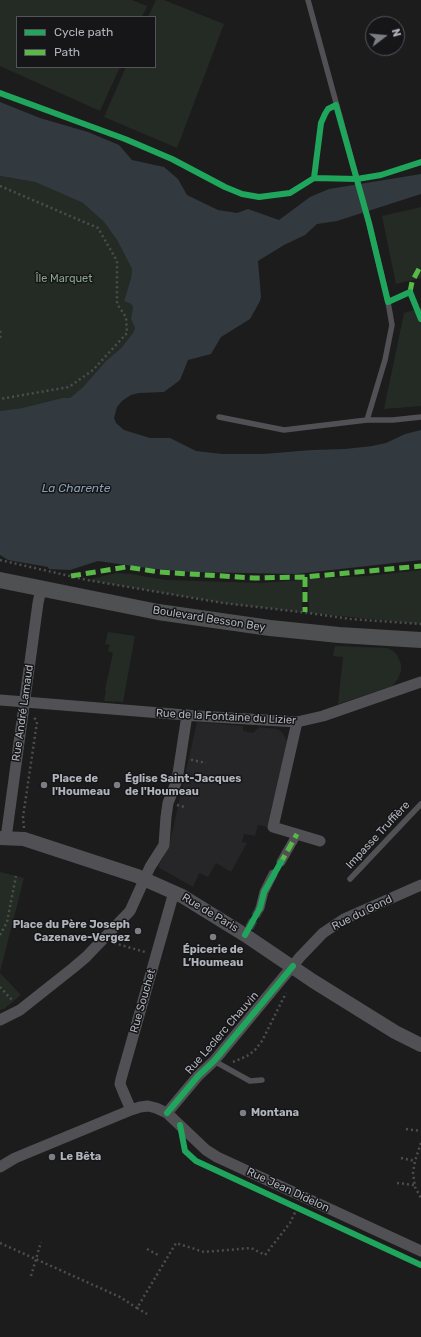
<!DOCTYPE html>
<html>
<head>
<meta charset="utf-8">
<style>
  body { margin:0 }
  #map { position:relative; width:421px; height:1337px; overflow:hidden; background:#1c1c1c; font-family:Rubik,sans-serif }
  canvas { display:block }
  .legend { position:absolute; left:16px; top:16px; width:140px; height:52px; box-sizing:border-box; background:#161618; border:1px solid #535559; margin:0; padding:5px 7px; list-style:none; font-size:12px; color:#afb3bb }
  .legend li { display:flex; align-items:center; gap:8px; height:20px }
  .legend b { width:20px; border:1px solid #535559 }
  .north { position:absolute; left:365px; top:16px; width:40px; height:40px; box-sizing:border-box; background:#161618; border:1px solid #535559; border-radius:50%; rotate:74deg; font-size:11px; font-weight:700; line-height:16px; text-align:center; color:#afb3bb }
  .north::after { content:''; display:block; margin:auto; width:14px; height:18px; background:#7c7e83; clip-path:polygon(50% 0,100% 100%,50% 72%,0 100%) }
</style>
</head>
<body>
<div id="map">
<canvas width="421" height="1337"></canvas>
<ul class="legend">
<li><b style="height:5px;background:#20a55d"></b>Cycle path</li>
<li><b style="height:5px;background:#58b947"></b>Path</li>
</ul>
<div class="north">N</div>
</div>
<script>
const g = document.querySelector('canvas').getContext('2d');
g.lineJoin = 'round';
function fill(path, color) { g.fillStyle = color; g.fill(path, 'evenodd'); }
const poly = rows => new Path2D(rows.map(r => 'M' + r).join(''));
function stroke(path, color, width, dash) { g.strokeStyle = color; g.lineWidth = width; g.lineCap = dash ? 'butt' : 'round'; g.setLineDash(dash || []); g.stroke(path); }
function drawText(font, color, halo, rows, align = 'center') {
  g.font = font + ' Rubik,sans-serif'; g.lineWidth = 3; g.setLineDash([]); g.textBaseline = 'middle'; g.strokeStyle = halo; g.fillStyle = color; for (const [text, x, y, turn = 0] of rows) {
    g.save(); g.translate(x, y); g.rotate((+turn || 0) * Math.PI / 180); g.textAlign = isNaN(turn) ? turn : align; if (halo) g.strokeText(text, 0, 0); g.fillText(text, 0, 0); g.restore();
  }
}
const built = poly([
  [197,722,243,726,243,731,253,733,259,727,277,729,282,732,287,741,280,776,267,827,258,825,255,836,244,834,242,842,247,843,231,872,216,863,208,877,199,873,193,887,158,867,169,846]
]);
const green = poly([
  [0,0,132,0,147,6,142,17,17,17,17,67,120,67,100,111,0,66],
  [156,0,164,0,224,24,177,148,104,117,126,67,155,67,155,17,148,17],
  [0,176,35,182,83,203,104,222,117,240,132,269,131,278,124,301,131,304,133,307,131,319,135,328,133,333,121,348,106,361,83,387,70,398,61,398,22,408,0,411],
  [421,207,421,278,396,284,382,216],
  [421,308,421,406,384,409,404,313],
  [421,570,421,624,309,613,308,579,368,576],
  [116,573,131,574,166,580,261,583,302,580,302,612,223,603,87,580],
  [108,632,135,636,123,702,104,701,106,690,105,690,113,653,108,651,110,645,105,644],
  [335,646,387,648,393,651,397,655,401,664,401,671,398,679,392,686,338,704,343,657,333,656],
  [0,872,24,878,0,972],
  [0,973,21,995,4,1009,0,1010]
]);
const water = poly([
  [0,102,40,118,88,132,119,145,132,160,164,167,178,179,187,195,218,210,237,213,248,209,279,220,310,197,329,189,421,174,421,194,337,221,317,224,305,235,284,245,258,261,261,297,260,301,250,319,221,337,211,354,188,360,180,380,164,392,139,393,131,395,122,401,117,407,114,418,116,423,124,430,150,438,170,438,196,451,222,454,263,454,312,450,345,449,372,446,386,443,405,434,421,430,421,560,296,574,191,572,147,568,98,561,70,570,49,569,48,567,8,560,0,555,0,411,22,408,62,398,70,398,83,387,106,361,121,348,133,333,135,328,131,319,133,307,131,304,124,301,131,278,132,269,117,240,104,222,83,203,35,182,0,176]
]);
const pedestrianTunnel = poly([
  [249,928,260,908]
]);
const path = poly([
  [0,186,98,228,117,261,117,304,126,317,127,333,93,370,69,387,0,399],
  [0,331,1,334,0,338],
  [0,560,87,580,223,603,309,613,350,619,421,624],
  [192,759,192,760,206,763],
  [177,805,185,807],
  [24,828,23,817,37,722,34,717],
  [0,935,7,922,16,876],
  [114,943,145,952],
  [0,987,13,1001],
  [233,1062,247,1056,255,1050,262,1041,286,993],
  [406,1129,421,1131],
  [421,1143,415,1161,413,1173,415,1187,421,1198],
  [401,1158,415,1161],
  [397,1183,414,1185],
  [0,1243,120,1297,137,1308,176,1243,204,1252,251,1248,265,1255,290,1223,298,1206],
  [147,1249,160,1256],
  [31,1276,41,1242],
  [137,1308,147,1314]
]);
const service = poly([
  [219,417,284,430,367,420,385,360,392,325,388,302,369,223,308,0],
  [367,420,393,420,421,417],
  [350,879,421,804],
  [214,1061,250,1081,262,1080]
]);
const pedestrian = poly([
  [281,862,297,834],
  [260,908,264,892,273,874]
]);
const minor = poly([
  [0,700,198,716,297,722,323,716,421,682],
  [297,722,273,827,320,841],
  [6,838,38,603,41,589],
  [0,1020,20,1010,73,968,86,957,130,911,150,867,164,845,166,817,168,803,177,780,187,715],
  [131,1110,122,1089,120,1084,121,1079,174,892],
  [167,1113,198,1076,214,1061,300,957,323,933,344,919,421,885],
  [0,1167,15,1158,131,1110,140,1107,148,1106,156,1108,167,1113,206,1150,217,1157,421,1251]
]);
const tertiary = poly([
  [0,838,24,839,137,876,182,896,245,935,313,981,395,1032,421,1045]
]);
const secondary = poly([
  [0,580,158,612,270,628,339,635,421,640]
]);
const quiet = poly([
  [410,292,412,282,421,265],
  [71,576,126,567,159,572,254,578,305,577,421,566],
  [305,577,305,612],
  [280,864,297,834]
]);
const cycleway = poly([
  [0,93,125,139,172,159,225,187,242,194,259,197,290,193,314,178,357,179,381,175,421,162],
  [314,178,321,123,325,114,328,109,336,105,369,223,388,302,410,292,421,319],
  [245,935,260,908,264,892,281,862],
  [167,1113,198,1076,214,1061,293,966],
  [180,1125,185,1151,196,1161,421,1265]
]);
const markers = [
  [44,785,4,"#7c7e83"],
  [117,785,4,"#7c7e83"],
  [138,931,4,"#7c7e83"],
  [213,937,4,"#7c7e83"],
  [243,1113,4,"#7c7e83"],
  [52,1157,4,"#7c7e83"]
];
const parkNames = [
  ["Île Marquet",64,279]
];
const streetNames = [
  ["Boulevard Besson Bey",209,619,9],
  ["Rue André Lamaud",23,713,-82],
  ["Rue de la Fontaine du Lizier",226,717,3],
  ["Impasse Truffière",378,835,-47],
  ["Rue de Paris",210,913,31],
  ["Rue du Gond",362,913,-26],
  ["Rue Souchet",143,1001,-74],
  ["Rue Leclerc Chauvin",222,1033,-49],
  ["Rue Jean Didelon",288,1190,25]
];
const poiNames = [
  ["Place de",52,779],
  ["l'Houmeau",52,792],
  ["Église Saint-Jacques",125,779],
  ["de l'Houmeau",125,792],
  ["Place du Père Joseph",130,925,"right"],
  ["Cazenave-Vergez",130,938,"right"],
  ["Épicerie de",213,950,"center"],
  ["L’Houmeau",213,963,"center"],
  ["Montana",251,1113],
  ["Le Bêta",60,1157]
];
const waterNames = [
  ["La Charente",76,489]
];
fill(built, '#262628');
fill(green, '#242b25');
fill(water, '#32393f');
stroke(pedestrianTunnel, '#393a3c', 9, [9, 4.5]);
stroke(path, '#4c4d4f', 2.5, [2, 3]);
stroke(service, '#515155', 5.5);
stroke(pedestrian, '#515155', 9);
stroke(minor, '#515155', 11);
stroke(tertiary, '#515155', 14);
stroke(secondary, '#4f5052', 16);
stroke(quiet, '#58b947', 5, [10, 5]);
stroke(cycleway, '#20a55d', 6);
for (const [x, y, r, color] of markers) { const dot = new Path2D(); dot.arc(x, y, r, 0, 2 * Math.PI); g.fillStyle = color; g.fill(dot); stroke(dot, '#161618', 1.5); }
drawText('11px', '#88a489', '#161618', parkNames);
drawText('11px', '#afb3bb', '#161618', streetNames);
drawText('bold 11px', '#afb3bb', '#161618', poiNames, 'left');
drawText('italic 12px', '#8aa0b2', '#161618', waterNames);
</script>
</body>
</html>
